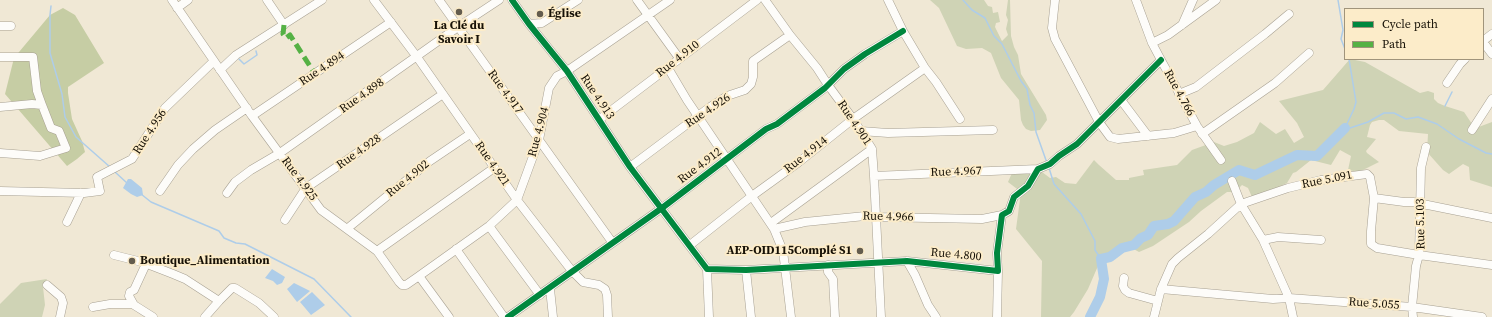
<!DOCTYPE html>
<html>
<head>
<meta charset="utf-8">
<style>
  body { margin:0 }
  #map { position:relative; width:1492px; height:317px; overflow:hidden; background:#f0e8d5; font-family:"Source Serif 4",serif }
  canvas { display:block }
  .legend { position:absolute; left:1344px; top:8px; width:140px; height:52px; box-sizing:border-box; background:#fcecc9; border:1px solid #a0947b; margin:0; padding:5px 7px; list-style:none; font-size:12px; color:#171106 }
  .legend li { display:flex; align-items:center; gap:8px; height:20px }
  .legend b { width:20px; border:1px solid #a0947b }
</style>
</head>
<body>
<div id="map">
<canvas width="1492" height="317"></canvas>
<ul class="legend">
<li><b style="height:5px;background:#00873e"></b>Cycle path</li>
<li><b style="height:5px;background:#55b144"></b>Path</li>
</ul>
</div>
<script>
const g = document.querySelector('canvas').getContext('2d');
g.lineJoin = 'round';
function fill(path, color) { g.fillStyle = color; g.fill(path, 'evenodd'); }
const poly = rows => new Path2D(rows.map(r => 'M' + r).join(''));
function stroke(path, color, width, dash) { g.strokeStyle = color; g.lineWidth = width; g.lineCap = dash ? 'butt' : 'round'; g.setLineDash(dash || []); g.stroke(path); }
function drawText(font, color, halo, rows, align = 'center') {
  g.font = font + ' "Source Serif 4",serif'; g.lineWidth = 4; g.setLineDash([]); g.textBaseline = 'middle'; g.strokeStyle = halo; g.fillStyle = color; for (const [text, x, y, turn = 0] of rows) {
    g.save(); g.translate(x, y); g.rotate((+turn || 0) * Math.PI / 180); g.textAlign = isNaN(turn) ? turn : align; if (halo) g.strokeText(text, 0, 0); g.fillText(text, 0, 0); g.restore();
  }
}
const green = poly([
  [930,0,984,0,988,6,992,7,993,13,998,12,1000,22,996,23,995,27,1002,41,1008,35,1006,29,1008,20,1006,15,1008,0,1010,0,1011,36,1014,47,1018,55,1021,74,1046,115,1047,120,1040,130,1031,131,1026,129,1023,125,1021,120,1019,100,1001,78,991,53,982,48,966,49,957,46,939,8],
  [1350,59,1365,62,1420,93,1428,91,1434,93,1434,99,1438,103,1445,106,1464,112,1474,127,1476,128,1492,122,1492,187,1470,180,1469,167,1463,164,1449,174,1443,170,1427,152,1428,134,1399,131,1384,120,1379,120,1372,122,1370,125,1367,137,1376,139,1366,151,1367,153,1379,162,1359,172,1348,170,1351,156,1340,150,1331,165,1311,160,1296,172,1293,173,1287,183,1268,192,1252,197,1248,188,1242,185,1235,192,1227,192,1201,211,1189,222,1153,246,1139,252,1130,247,1125,247,1110,257,1101,259,1088,289,1074,312,1070,317,1041,317,1042,261,1016,229,1021,192,1008,182,1012,173,1029,171,1042,172,1050,178,1056,177,1065,183,1076,184,1094,160,1099,165,1116,180,1129,180,1129,178,1144,175,1143,170,1177,165,1192,150,1214,142,1224,146,1237,142,1254,133,1260,122,1276,134,1285,129,1294,143,1304,137,1297,123,1279,101,1323,90],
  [47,279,43,287,45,305,42,317,0,317,0,304,21,283]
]);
const forest = poly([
  [63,8,75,15,104,63,68,87,68,93,72,119,82,141,85,152,77,159,67,166,5,94,14,58,50,15]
]);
const water = poly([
  [128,179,131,179,142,188,143,195,137,197,131,194,123,188],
  [272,269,285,277,282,283,277,285,273,281,265,278],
  [294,283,310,291,297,302,287,289],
  [312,292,325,305,311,315,300,302]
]);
const stream = poly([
  [963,0,972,10,985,18,994,36,1002,44,1021,81,1027,89,1030,105,1034,113,1036,132,1047,163],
  [1338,0,1343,30,1341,39,1345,49],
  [51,6,50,15,50,53,62,94,65,117,76,137,110,167],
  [239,59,244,64,257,55,256,51],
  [1349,59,1356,102,1354,109,1345,128,1350,128,1368,122,1384,113,1394,113,1406,119,1418,117,1437,124,1459,139,1486,153,1492,154],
  [1445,106,1452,92],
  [1049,168,1054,184,1081,214,1095,241,1095,250,1101,259],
  [115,172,127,183],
  [141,194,151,202,219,231,224,238,236,243,245,244,314,279,351,317]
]);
const river = poly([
  [1090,317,1100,297,1104,279,1101,259,1110,257,1122,248,1134,245,1141,238,1148,235,1154,226,1168,224,1174,221,1195,197,1206,192,1214,185,1239,170,1255,175,1297,155,1317,156,1345,128]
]);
const minor = poly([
  [172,0,252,116,321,210,377,251,399,282,402,285,406,285,419,276,449,317],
  [267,0,284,25],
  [374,0,417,57,517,200,572,271,583,282,599,285,605,289,607,295,608,317],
  [439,0,612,242],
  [512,0,529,24,567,71,630,167,707,269,746,270,907,261,998,271,997,253,1002,215,1009,211,1014,197,1028,186,1038,169,1050,164,1059,156,1077,144,1161,60],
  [637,0,679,58],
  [765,0,790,35,817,68,828,85,853,119,872,149,874,176,881,317],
  [888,0,903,31,925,68,936,82,960,119],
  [1055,0,1052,28,1055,39,1099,122,1110,137,1118,139,1174,133,1197,126],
  [1136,0,1152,43,1161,60,1197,126,1221,160],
  [177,8,188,0],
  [529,24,542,23,578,0],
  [1182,25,1193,0],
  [0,26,11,26],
  [1483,41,1492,34],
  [1483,42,1492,54],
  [1152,43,1168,35,1216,0],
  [0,57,33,57,37,91,42,105],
  [668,68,687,100,774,229,783,251,791,317],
  [220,70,236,55,322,0],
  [1447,83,1460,64,1465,59],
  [1179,94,1196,87,1265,34,1289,14],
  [1121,100,1148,136],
  [0,107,32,104,42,105,51,128,59,131,66,148,40,156,0,153],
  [252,116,391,22],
  [600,119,757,0],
  [1472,130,1492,99],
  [861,131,888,133,993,130],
  [1202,134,1275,83,1309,53],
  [1426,147,1421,168,1419,255,1492,265],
  [630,167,710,107,727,96,745,90,751,84,753,77,753,61,790,35],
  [874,176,1038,169],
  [1232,181,1241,204,1263,240,1289,298,1293,317],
  [0,191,84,193,100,191,97,177,132,159,165,108,214,61],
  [160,191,178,165,193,149,215,130,247,108],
  [227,193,235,182,251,170,280,153,458,27,499,0],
  [1374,198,1371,231,1371,244,1377,248,1419,255,1416,266,1412,307,1413,317],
  [285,220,306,188,443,94],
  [67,222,81,193],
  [771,223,872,149],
  [489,226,540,295],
  [348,228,430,161,470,134],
  [774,229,805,222,865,216,876,217,982,219,1002,215],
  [1263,240,1278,237,1321,240],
  [690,245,752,196,799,162,853,119,925,68],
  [456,249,504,317],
  [377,251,494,168],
  [114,255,142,262,173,274,185,279,219,301],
  [907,261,915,275,928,305,936,317],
  [146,264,134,290,130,292,129,296,134,305,153,317],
  [828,265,828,272,833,279,835,317],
  [707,269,709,317],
  [746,270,751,317],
  [419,276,489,226,517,200,539,140,549,88,557,76,567,71,670,0],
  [1124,278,1123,286,1125,290,1129,293,1158,301],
  [47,285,61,297,63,303,60,317],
  [550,289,553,317],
  [1161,289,1273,299,1289,298,1412,307,1482,317],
  [93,307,110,304,133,304],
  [205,317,219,301,232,288,235,288,259,303,274,317],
  [508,317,662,208,766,129,777,124,825,88,844,69,865,54,903,31],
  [997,317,998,271],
  [1154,317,1161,289,1172,264,1178,258,1208,234,1241,204,1288,188,1321,180,1367,174,1370,177,1374,198,1404,202,1413,202,1492,218]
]);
const quiet = poly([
  [284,25,283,34,286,38,290,35,315,74]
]);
const cycleway = poly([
  [512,0,529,24,567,71,630,167,707,269,746,270,907,261,998,271,997,253,1002,215,1009,211,1014,197,1028,186,1038,169,1050,164,1059,156,1077,144,1161,60],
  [508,317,662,208,766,129,777,124,825,88,844,69,865,54,903,31]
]);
const markers = [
  [459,12,4,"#635c4e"],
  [540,14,4,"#635c4e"],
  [860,251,4,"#635c4e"],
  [132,261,4,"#635c4e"]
];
const poiNames = [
  ["Église",548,14],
  ["La Clé du",459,26,"center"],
  ["Savoir I",459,40,"center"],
  ["AEP-OID115Complé S1",852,251,"right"],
  ["Boutique_Alimentation",140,261]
];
const streetNames = [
  ["Rue 4.910",678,59,-38],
  ["Rue 4.894",322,69,-34],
  ["Rue 4.917",505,92,54],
  ["Rue 4.766",1179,93,61],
  ["Rue 4.898",362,96,-35],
  ["Rue 4.913",597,97,56],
  ["Rue 4.926",708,111,-34],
  ["Rue 4.901",854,123,56],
  ["Rue 4.956",150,132,-57],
  ["Rue 4.904",539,132,-75],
  ["Rue 4.928",359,152,-35],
  ["Rue 4.914",806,155,-38],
  ["Rue 4.921",492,164,55],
  ["Rue 4.912",700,166,-37],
  ["Rue 4.967",956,172,-2],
  ["Rue 4.925",299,179,53],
  ["Rue 4.902",408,179,-39],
  ["Rue 5.091",1327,180,-11],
  ["Rue 4.966",888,217,1],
  ["Rue 5.103",1421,224,-91],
  ["Rue 4.800",956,255,5],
  ["Rue 5.055",1374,304,4]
];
fill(green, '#cfd3b5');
fill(forest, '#c6cda4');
fill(water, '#aecde9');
stroke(stream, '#aecde9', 1.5);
stroke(river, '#aecde9', 10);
stroke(minor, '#a7a092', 9);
stroke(minor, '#fdfcf9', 8);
stroke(quiet, '#55b144', 5, [10, 5]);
stroke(cycleway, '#00873e', 6);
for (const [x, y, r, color] of markers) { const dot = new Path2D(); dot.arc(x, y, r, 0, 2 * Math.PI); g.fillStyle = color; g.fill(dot); stroke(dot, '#fcecc9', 1.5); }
drawText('bold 12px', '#171106', '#fcecc9', poiNames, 'left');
drawText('12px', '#171106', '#fcecc9', streetNames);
</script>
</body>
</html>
